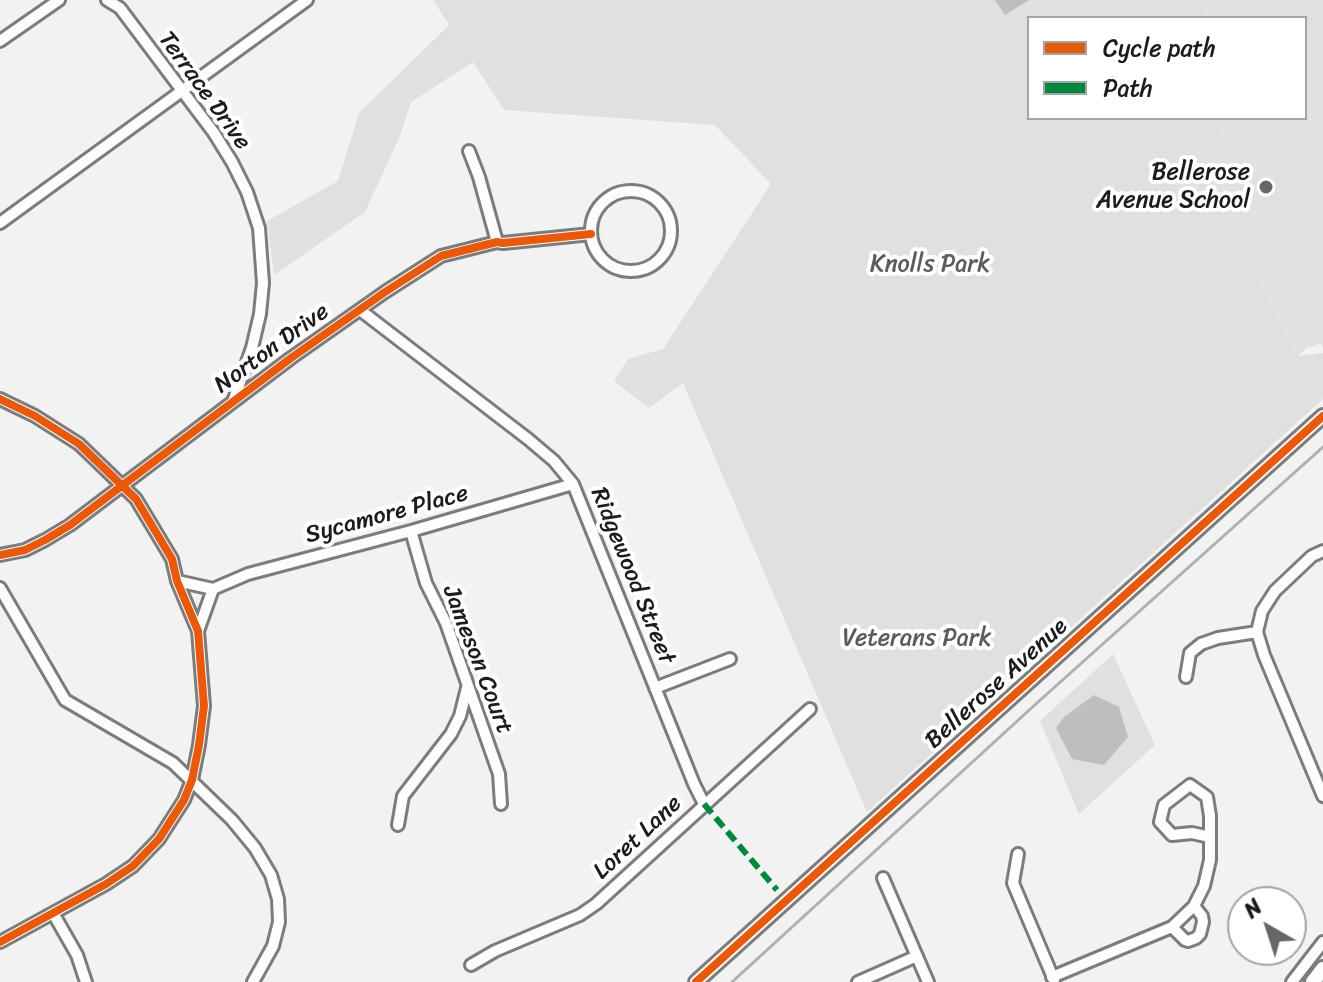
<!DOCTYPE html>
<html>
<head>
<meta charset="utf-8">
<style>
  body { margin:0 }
  #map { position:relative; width:1323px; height:982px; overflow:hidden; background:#f2f2f2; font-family:Sriracha,sans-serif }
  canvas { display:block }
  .legend { position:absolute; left:1027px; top:16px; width:280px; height:104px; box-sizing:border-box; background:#fff; border:2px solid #a4a4a4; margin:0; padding:10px 14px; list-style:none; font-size:24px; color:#1c1c1c }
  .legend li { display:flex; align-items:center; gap:16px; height:40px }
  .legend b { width:40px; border:2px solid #a4a4a4 }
  .north { position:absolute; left:1227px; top:886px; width:80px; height:80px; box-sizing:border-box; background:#fff; border:2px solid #a4a4a4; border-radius:50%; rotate:321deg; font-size:22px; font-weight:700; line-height:32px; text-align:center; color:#1c1c1c }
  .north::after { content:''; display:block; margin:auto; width:28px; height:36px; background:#676767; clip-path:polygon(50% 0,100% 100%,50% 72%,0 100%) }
</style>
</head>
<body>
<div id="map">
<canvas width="1323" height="982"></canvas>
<ul class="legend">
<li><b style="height:10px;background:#e8590c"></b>Cycle path</li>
<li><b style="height:10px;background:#00873e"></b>Path</li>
</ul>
<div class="north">N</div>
</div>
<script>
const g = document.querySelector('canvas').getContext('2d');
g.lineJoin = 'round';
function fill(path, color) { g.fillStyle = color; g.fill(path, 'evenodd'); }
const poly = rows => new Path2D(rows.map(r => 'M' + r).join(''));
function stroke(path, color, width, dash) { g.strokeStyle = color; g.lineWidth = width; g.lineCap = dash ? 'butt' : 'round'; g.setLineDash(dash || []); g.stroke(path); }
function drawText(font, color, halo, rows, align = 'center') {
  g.font = font + ' Sriracha,sans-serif'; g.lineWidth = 8; g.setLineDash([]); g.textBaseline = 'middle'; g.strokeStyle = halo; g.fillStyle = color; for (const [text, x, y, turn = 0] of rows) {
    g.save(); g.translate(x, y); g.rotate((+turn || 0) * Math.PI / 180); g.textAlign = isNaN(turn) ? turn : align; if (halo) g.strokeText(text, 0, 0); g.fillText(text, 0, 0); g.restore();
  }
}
const built = poly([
  [1134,0,1323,0,1323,348,1320,343,1310,348,1309,346,1298,356,1203,177,1181,118,1305,118,1305,18,1142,18]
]);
const green = poly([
  [433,0,1206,0,1202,18,1029,18,1029,118,1226,118,1218,135,1214,197,1298,356,1323,353,1323,399,867,812,683,383,649,408,614,381,628,359,663,349,771,184,715,125,504,110,473,62,411,102,399,138,365,212,274,275,267,221,338,181,359,113,449,25],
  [1234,0,1323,0,1323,84,1305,58,1305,18,1221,18],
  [1113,654,1155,745,1079,814,1040,721]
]);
const water = poly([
  [995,0,1029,0,1005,15],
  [1094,695,1119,707,1128,737,1104,765,1072,759,1056,728,1064,717]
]);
const minor = poly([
  [107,0,120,8,214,133,232,162,247,192,259,228,263,283,260,314,252,348,234,399],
  [0,41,59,0],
  [469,151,479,177,497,242],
  '591 231a40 40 0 1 1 80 0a40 40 0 1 1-80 0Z',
  [0,223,307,0],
  [360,310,528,439,554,461,573,484,694,784,704,804],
  [0,399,35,416,79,444,136,499,172,559,177,581,198,631,204,706,199,745,192,780,184,800,159,839,133,866,106,884,0,942],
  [411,531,426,583,446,623,499,774,501,804],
  [0,555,25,550,45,540,70,525,291,358,385,292,441,256,497,242,503,243,591,234],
  [177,581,213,589,248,574,411,531,573,484],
  [0,588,65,700,173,763,232,820,255,848,271,875,278,899,279,922,273,946,253,982],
  [198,631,213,589],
  [1257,632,1264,655,1323,796],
  [1257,632,1262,611,1275,591,1312,556,1323,551],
  [1186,677,1190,653,1201,644,1218,638,1257,632],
  [655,688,730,659],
  [398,825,403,796,451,734,460,716,467,688],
  [1018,854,1013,883,1054,980],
  [883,878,928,982],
  [53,913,77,955,86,982],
  [1172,927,1185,940,1188,941,1196,938,1200,934,1203,922,1202,916,1194,906],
  [471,965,495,951,580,915,596,904,810,709],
  [1052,977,1172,927,1194,906,1204,886,1210,860,1210,816,1207,797,1190,785,1164,805,1160,822,1172,835,1192,833,1210,837],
  [858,982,917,956],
  [1292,982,1323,942]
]);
const tertiary = poly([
  [696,982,1323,416]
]);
const secondary = poly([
  [1313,982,1323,969]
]);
const rail = poly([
  [732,982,1038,702,1323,447]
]);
const quiet = poly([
  [704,804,777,890]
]);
const cycleway = poly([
  [0,399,35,416,79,444,136,499,172,559,177,581,198,631,204,706,199,745,192,780,184,800,159,839,133,866,106,884,0,942],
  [0,555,25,550,45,540,70,525,291,358,385,292,441,256,497,242,503,243,591,234],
  [696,982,1323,416]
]);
const markers = [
  [1266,187,8,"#676767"]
];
const streetNames = [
  ["Terrace Drive",204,91,54],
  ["Norton Drive",272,349,-36],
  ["Sycamore Place",387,515,-15],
  ["Ridgewood Street",632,576,68],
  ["Jameson Court",477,660,69],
  ["Bellerose Avenue",997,684,-42],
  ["Loret Lane",638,838,-43]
];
const poiNames = [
  ["Bellerose",1250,173],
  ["Avenue School",1250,201]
];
const parkNames = [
  ["Knolls Park",930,265],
  ["Veterans Park",917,639]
];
fill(built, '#e1e1e1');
fill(green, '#e0e0e0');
fill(water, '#bebebe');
stroke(minor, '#7c7c7c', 16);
stroke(tertiary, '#7c7c7c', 18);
stroke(secondary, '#7c7c7c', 20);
stroke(minor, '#fdfdfd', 10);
stroke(tertiary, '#fdfdfd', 12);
stroke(secondary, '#fdfdfd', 14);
stroke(rail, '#b0b0b0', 3);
stroke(quiet, '#00873e', 6, [12, 6]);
stroke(cycleway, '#e8590c', 8);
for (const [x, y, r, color] of markers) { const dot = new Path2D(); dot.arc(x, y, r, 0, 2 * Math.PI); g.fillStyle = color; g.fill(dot); stroke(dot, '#fff', 3); }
drawText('24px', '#1c1c1c', '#fff', streetNames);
drawText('24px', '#1c1c1c', '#fff', poiNames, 'right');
drawText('24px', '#5c5c5c', '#fff', parkNames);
</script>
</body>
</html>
